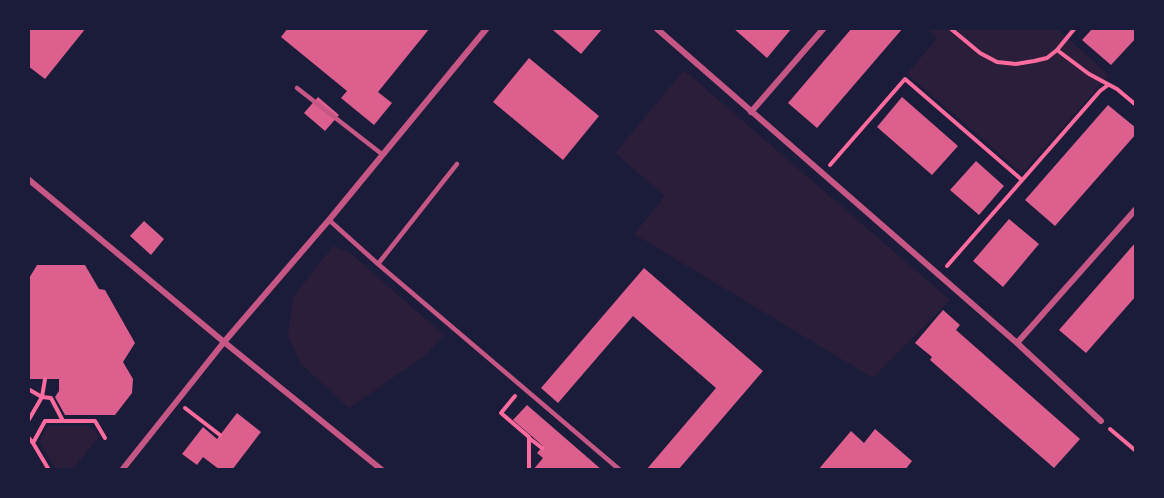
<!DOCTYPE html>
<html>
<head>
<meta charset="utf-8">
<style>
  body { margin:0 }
  #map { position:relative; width:1164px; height:498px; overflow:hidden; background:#1b1b3a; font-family:Rubik,sans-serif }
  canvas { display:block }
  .frame { position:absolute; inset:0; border:30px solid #1b1b3a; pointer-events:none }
</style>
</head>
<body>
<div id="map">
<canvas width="1164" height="498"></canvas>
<div class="frame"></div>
</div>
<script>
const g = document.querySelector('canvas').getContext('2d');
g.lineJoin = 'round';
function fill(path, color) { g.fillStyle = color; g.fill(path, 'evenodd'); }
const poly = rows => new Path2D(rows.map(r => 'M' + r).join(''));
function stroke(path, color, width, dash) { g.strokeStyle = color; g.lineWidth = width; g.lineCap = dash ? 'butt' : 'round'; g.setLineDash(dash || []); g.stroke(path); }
const green = poly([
  [1056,28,1109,75,1022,173,907,74,937,38,927,29],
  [684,70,950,300,873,378,634,234,665,196,615,153],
  [333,246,349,252,444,335,426,355,349,408,300,363,288,335,293,297],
  [48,426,88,426,91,429,95,430,99,437,73,469,56,469,39,442]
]);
const building = poly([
  [28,28,86,28,45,79,28,66],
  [288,28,430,28,378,92,392,103,374,125,341,98,347,91,281,37],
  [554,28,603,28,581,54,553,30],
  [733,28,792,28,767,58],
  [852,28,903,28,817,128,788,103],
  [1093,28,1136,28,1136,38,1111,65,1082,40],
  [529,58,599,116,563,160,493,102],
  [318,97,339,115,325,131,304,113],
  [902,97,958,146,932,175,877,127],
  [1108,105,1136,128,1136,134,1055,226,1025,200],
  [976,161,1004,186,979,215,950,190],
  [1009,219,1039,244,1003,287,973,261],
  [144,221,164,239,151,255,130,236],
  [1136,242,1136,296,1086,353,1059,330],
  [37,265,85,265,99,289,105,290,135,343,123,362,133,379,132,393,115,415,65,415,55,397,59,391,59,379,28,379,28,280],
  [644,268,763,371,678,470,646,470,716,388,633,316,558,403,541,388],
  [943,310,960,325,956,330,1080,439,1054,468,930,360,932,357,915,343],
  [527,405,602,470,533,470,543,458,537,453,543,446,513,420],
  [237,413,261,432,232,470,220,470,203,457,197,465,182,454,203,427,217,439],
  [875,429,912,461,905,470,818,470,851,431,864,443]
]);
const path = poly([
  [950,28,980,53,997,62,1016,64,1034,61,1047,58,1057,50,1089,74,1117,89,1136,105],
  [1057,50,1075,28],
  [830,165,905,79,1022,180],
  [947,266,1100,91,1108,85],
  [45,379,42,397,51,398,63,421],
  [28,389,42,397,28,421],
  [515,396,501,413,529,437,529,470],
  [185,408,220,435],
  [1110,429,1136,451],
  [28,437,33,443],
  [529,438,542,448],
  [49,470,33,443,45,421,95,421,105,438]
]);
const service = poly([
  [297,88,383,155],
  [329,220,378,264,620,470],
  [378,264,457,164]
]);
const minor = poly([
  [656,28,1017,343,1101,421],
  [751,112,824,28],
  [28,179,224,342,382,470],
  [1017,343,1136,209],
  [122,470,224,342,329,220,487,28]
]);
fill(green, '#2a1e3b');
fill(building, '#dd5f8e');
stroke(path, '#ff6b9d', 4);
stroke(service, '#c65784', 4.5);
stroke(minor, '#c65784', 6);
</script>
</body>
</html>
